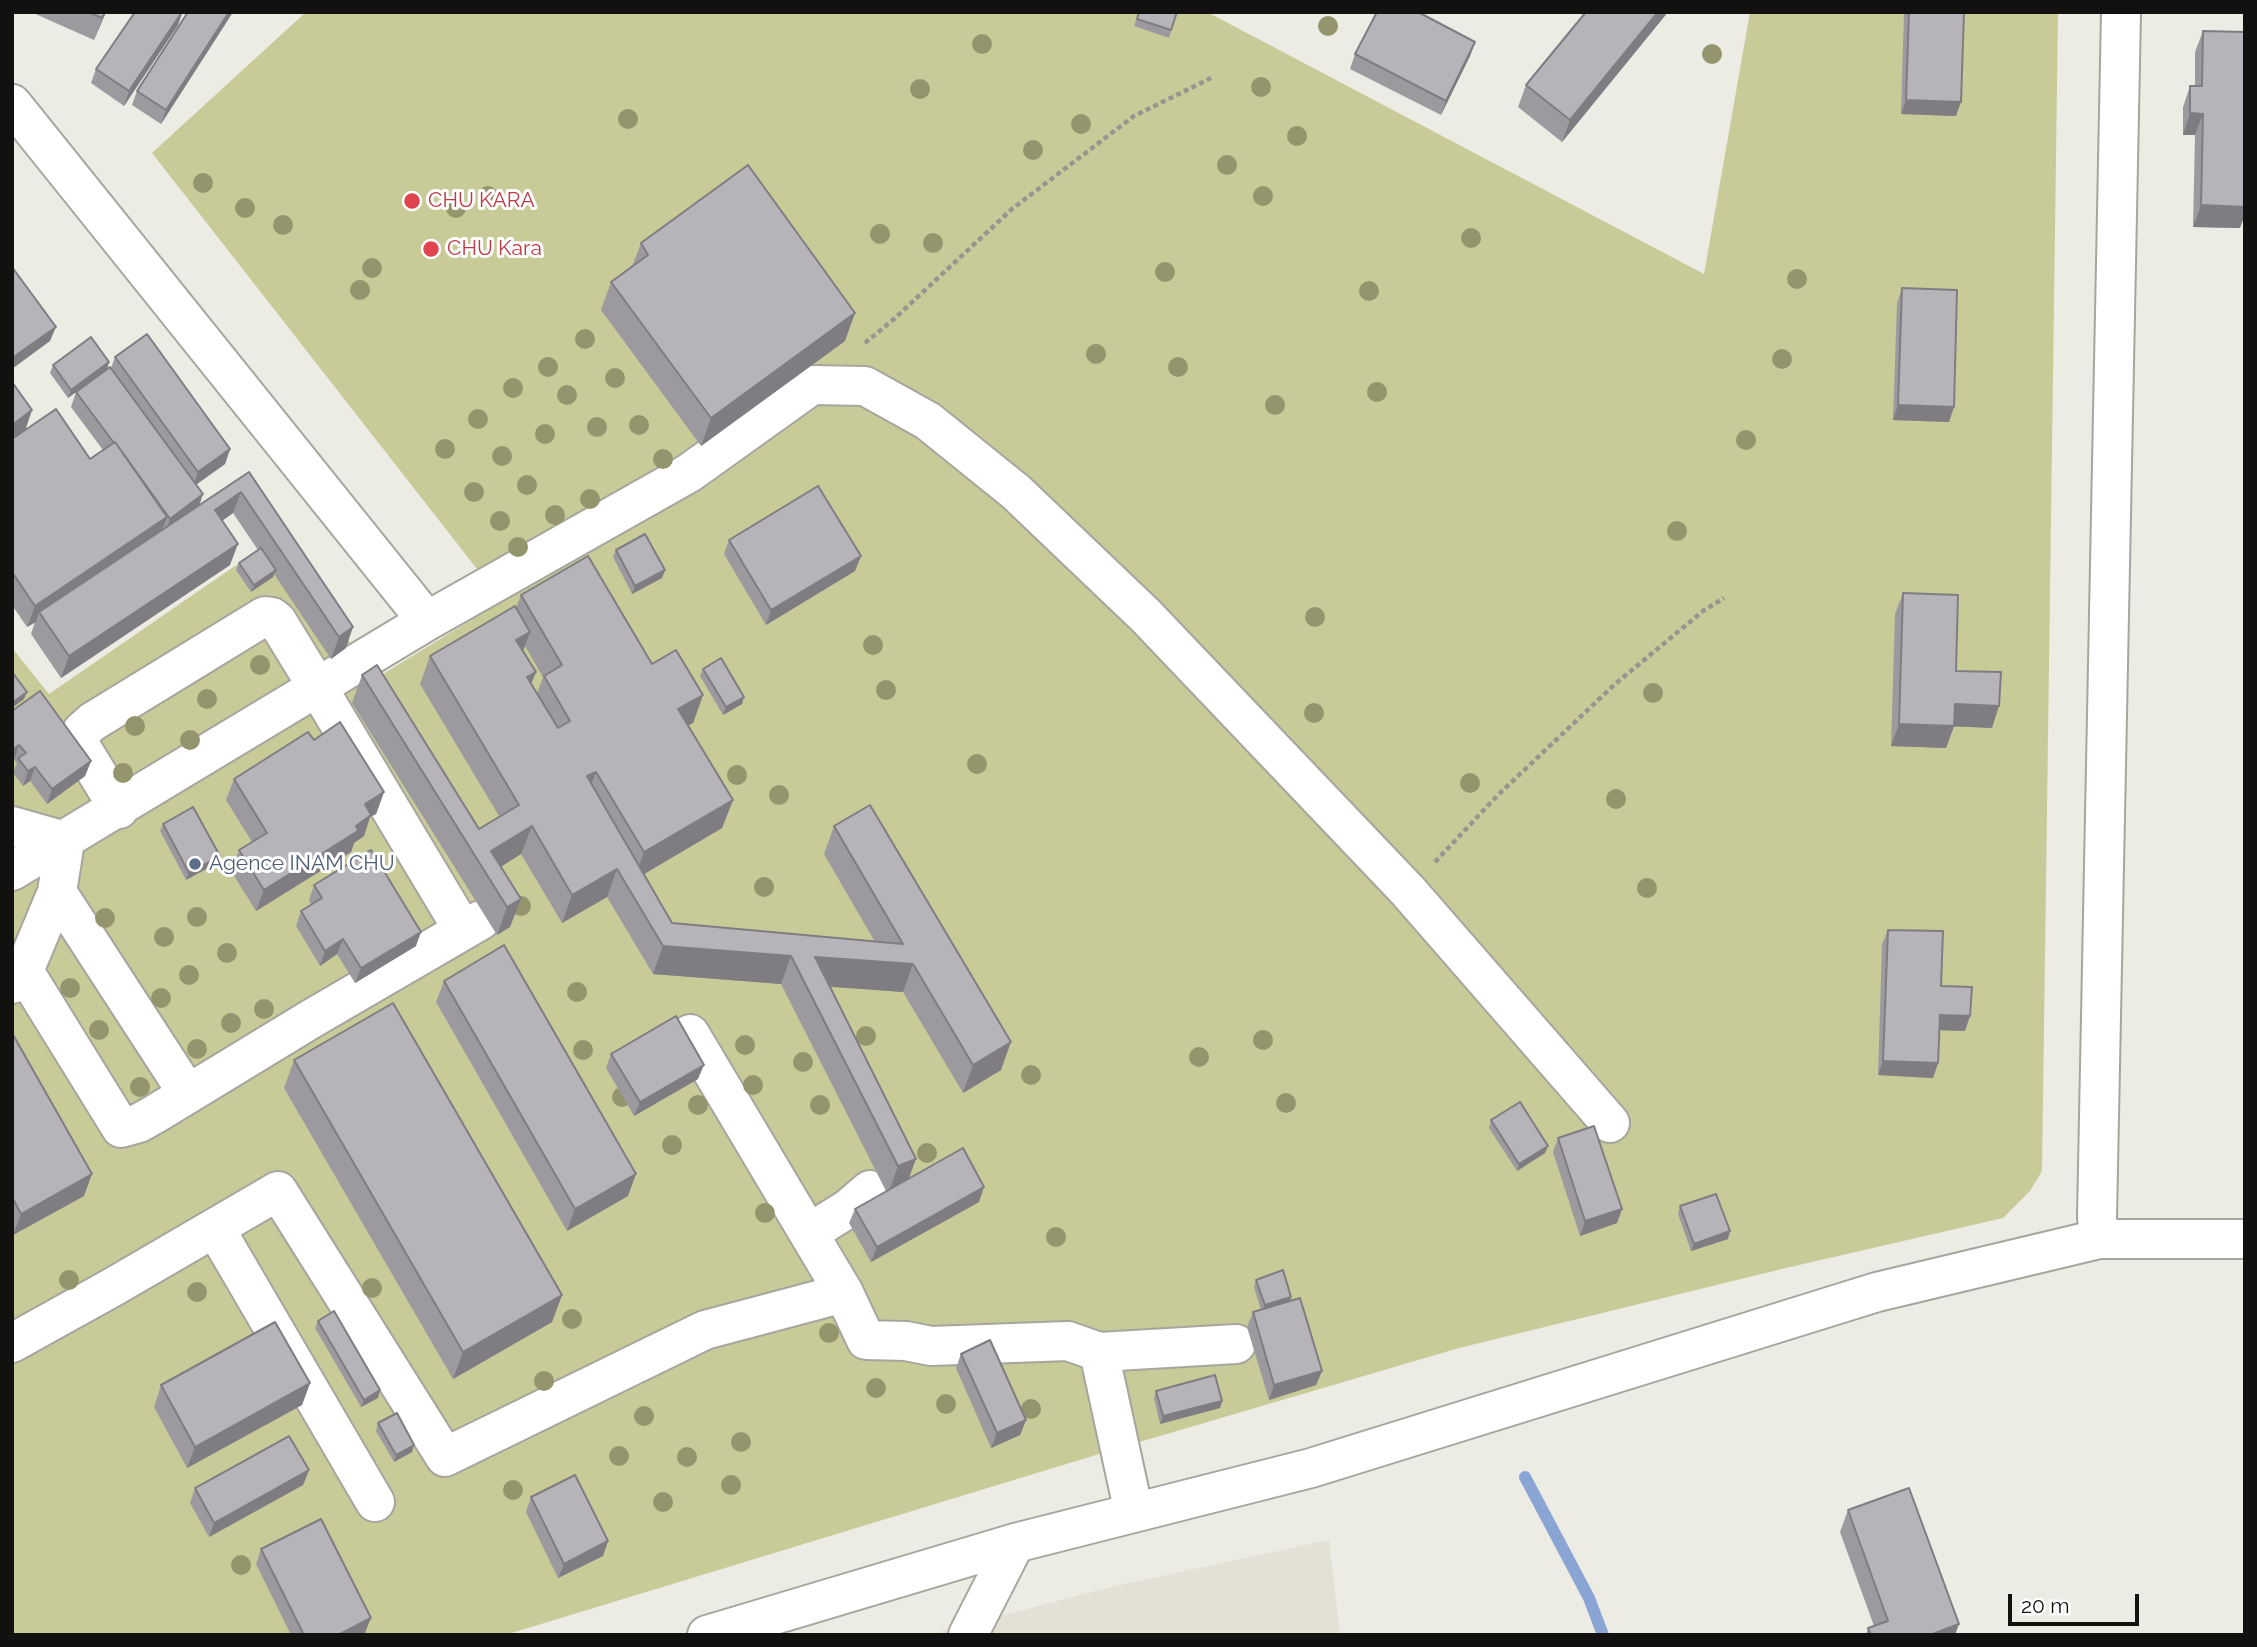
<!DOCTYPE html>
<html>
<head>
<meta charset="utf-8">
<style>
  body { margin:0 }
  #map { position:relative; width:2257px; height:1647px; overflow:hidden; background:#ecebe4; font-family:Raleway,sans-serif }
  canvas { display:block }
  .frame { position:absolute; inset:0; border:14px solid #12110f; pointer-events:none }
  .scale { position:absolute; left:2008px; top:1594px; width:131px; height:32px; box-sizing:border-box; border:4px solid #12110f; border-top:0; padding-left:9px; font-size:21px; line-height:24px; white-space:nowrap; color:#12110f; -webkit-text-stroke:5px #fff; paint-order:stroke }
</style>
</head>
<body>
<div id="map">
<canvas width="2257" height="1647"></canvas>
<div class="frame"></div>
<div class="scale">20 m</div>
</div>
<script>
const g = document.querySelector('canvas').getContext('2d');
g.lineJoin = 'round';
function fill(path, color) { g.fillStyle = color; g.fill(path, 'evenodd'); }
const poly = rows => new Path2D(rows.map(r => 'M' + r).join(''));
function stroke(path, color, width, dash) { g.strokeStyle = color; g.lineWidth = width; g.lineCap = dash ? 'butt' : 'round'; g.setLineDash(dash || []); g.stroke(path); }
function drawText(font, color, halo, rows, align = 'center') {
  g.font = font + ' Raleway,sans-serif'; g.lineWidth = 6; g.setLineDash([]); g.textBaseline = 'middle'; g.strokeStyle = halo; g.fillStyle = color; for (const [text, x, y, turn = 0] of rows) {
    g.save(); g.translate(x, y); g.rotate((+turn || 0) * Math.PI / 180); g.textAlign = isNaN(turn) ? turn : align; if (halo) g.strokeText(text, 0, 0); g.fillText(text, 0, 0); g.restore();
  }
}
const built = poly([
  [1329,1540,1340,1635,928,1635,1111,1587]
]);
const green = poly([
  [306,12,1207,12,1704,274,1750,12,2058,12,2042,1171,2030,1191,2003,1218,1786,1268,1459,1348,1119,1448,505,1635,12,1635,12,648,49,694,277,537,375,679,502,601,152,153]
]);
const stream = poly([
  [1525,1477,1589,1598,1603,1635]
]);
const path = poly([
  [865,343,894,319,1012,209,1134,116,1211,78],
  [1435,862,1498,795,1614,685,1703,611,1724,598]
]);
const minor = poly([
  [12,104,427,621],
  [119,809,81,747,78,739,82,731,92,722,265,616,272,617,277,621,318,688,463,930],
  [12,826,65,841,57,892,188,1094],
  [12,871,427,621,689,473,812,385,865,386,928,421,1016,492,1146,616,1408,891,1610,1123],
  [24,971,121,1128,139,1123,155,1114,311,1019,481,920],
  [12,984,24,971,57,892],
  [690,1034,844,1293,866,1340,906,1341,931,1346,1068,1341,1099,1352,1236,1344],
  [215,1228,375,1502],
  [809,1233,849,1208,870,1190],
  [2099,1239,2097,1217,2121,12],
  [12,1343,113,1287,278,1191,445,1457,705,1330,844,1293],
  [1099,1352,1134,1513],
  [707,1635,1015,1543,1311,1468,1877,1292,2099,1239,2245,1239],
  [968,1635,1015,1543]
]);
const trees = [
  [1328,26],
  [982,44],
  [1712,54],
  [1261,87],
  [920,89],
  [628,119],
  [1081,124],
  [1297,136],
  [1033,150],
  [1227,165],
  [203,183],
  [488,196],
  [1263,196],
  [245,208],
  [456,208],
  [283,225],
  [880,234],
  [1471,238],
  [933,243],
  [372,268],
  [1165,272],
  [1797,279],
  [360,290],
  [1369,291],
  [585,339],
  [1096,354],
  [1782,359],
  [548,367],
  [1178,367],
  [615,378],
  [513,388],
  [1377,392],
  [567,395],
  [1275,405],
  [478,419],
  [639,425],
  [597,427],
  [545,434],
  [1746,440],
  [445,449],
  [502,456],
  [663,459],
  [527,485],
  [474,492],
  [590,499],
  [555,515],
  [500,521],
  [1677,531],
  [518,547],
  [1315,617],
  [873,645],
  [260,665],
  [886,690],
  [1653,693],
  [207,699],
  [1314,713],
  [135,726],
  [190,740],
  [977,764],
  [123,773],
  [737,775],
  [1470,783],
  [779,795],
  [1616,799],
  [764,887],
  [1647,888],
  [521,906],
  [197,917],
  [105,918],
  [164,937],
  [227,953],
  [189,975],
  [70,988],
  [577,992],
  [161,998],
  [264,1009],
  [231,1023],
  [99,1030],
  [866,1036],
  [1263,1040],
  [745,1045],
  [197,1049],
  [583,1050],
  [1199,1057],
  [803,1062],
  [1031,1075],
  [753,1085],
  [140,1087],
  [622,1097],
  [1286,1103],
  [698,1105],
  [820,1105],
  [672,1145],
  [927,1153],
  [765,1213],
  [1056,1237],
  [69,1280],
  [372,1288],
  [197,1292],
  [572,1319],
  [829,1333],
  [544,1381],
  [876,1388],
  [946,1404],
  [1031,1409],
  [644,1416],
  [741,1442],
  [619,1456],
  [687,1457],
  [731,1485],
  [513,1490],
  [663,1502],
  [241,1565]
];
const wall = poly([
  [31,12,106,12,94,40],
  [135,12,183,12,178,25,124,106,91,83,96,69],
  [188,12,233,12,161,124,132,105,137,91],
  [1139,12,1177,12,1169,38,1134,26],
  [1668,12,1562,142,1518,107,1526,85],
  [1904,12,1964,12,1956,116,1901,114],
  [2203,31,2240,228,2193,227,2195,135,2183,135,2183,107,2190,86,2195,86,2195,52],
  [1475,42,1470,56,1441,115,1350,69,1355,54],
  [641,243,845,341,701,446,601,310,611,282,632,267],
  [1902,288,1949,422,1893,420,1897,303],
  [115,357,230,449,225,464,196,484,199,505,249,472,346,648,331,659,274,574,273,577,251,592,236,570,239,563,258,550,233,513,222,521,230,565,61,678,31,634,35,622,27,627,12,605,12,382,25,430,90,459,103,450,71,407,76,392,85,385,68,398,50,373,53,365,109,362,107,369,111,368],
  [729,540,855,571,766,625,724,554],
  [616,550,662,578,632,594,613,557],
  [1903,593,1956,671,1992,728,1954,726,1946,748,1891,746,1895,614],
  [521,595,652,664,703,695,693,723,688,725,733,800,722,828,644,874,672,923,875,942,824,854,834,826,1001,1070,963,1093,903,992,830,986,908,1179,979,1202,871,1262,849,1223,855,1209,886,1191,781,984,653,974,607,897,562,923,521,854,501,867,510,927,497,935,352,703,362,675,479,829,499,816,420,684,430,656,516,608],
  [525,646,543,677,537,694,531,683,536,672,523,651],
  [703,669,742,704,723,715,700,676],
  [12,711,91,761,85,776,47,804,30,781,23,786,13,773,17,763,14,760],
  [314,740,384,792,376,814,370,817,364,836,354,843,351,852,256,911,231,871,239,850,252,842,226,800,234,779],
  [163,824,217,863,186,880,160,831],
  [314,885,416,946,355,983,337,954,320,966,296,926,301,911,311,905,309,900],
  [1888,930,1941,986,1965,1031,1940,1030,1938,1063,1933,1078,1878,1075,1882,944],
  [444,981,628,1196,567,1231,436,1002],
  [12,1033,84,1196,13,1235,12,1233],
  [611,1054,698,1079,634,1116,606,1068],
  [294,1060,562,1295,552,1322,453,1379,284,1088],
  [1491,1120,1545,1153,1517,1171,1489,1128],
  [1558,1138,1622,1209,1617,1223,1580,1236,1553,1152],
  [1680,1206,1728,1239,1691,1251,1678,1214],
  [1256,1280,1291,1297,1290,1301,1322,1371,1316,1385,1269,1400,1247,1327,1253,1312,1261,1310,1254,1287],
  [318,1321,378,1398,361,1407,315,1328],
  [961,1354,1026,1420,1020,1435,991,1448,956,1368],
  [310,1383,302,1405,187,1468,154,1407,161,1385],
  [1156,1391,1222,1401,1220,1408,1160,1424,1154,1398],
  [378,1423,412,1452,394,1462,376,1431],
  [309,1470,303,1485,209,1537,190,1503,195,1488],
  [531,1497,608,1541,603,1556,558,1578,526,1512],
  [1848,1510,1955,1635,1866,1635,1868,1628,1874,1626,1840,1532],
  [261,1549,365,1633,362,1635,291,1635,256,1564]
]);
const shadedWall = poly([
  [105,12,106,12,94,40],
  [182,12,178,25,124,106,129,91],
  [229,12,233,12,161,124,166,110],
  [1658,12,1668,12,1562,142,1570,120],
  [1475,42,1470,56,1441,115,1446,101],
  [1906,100,1961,102,1956,116,1901,114],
  [2190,113,2203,114,2195,135,2183,135],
  [2201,205,2245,207,2245,215,2240,228,2193,227],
  [855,313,845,341,701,446,711,418],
  [56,327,50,341,12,369,12,358],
  [109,362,107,369,68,398,71,390],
  [1898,405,1954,407,1949,422,1893,420],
  [32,410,25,431,12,440,12,425],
  [230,449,225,464,193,487,198,472],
  [241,492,233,513,207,531,215,510],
  [203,494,198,509,165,534,170,519],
  [167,517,159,538,39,612,36,622,27,627,35,606],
  [238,544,230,565,61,678,69,656],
  [861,556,855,571,766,625,771,610],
  [276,570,273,577,251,592,254,585],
  [665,570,662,578,632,594,635,586],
  [353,627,346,648,331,659,339,637],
  [530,632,520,659,516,640],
  [536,672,525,699,527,677],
  [27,692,24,699,12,708,12,703],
  [703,695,693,723,668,737,678,709],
  [744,697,742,704,723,715,726,707],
  [1955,704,1999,706,1992,728,1947,726],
  [1899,724,1954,726,1946,748,1891,746],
  [19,745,14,760,12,761,12,750],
  [91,761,85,776,47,804,52,789],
  [35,767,30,781,23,786,28,771],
  [596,772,586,799,587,776],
  [384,792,376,814,370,817,364,836,354,843,351,852,256,911,264,890,365,804],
  [733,800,722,828,634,880,644,852],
  [532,826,521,854,487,875,491,851],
  [220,856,217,863,186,880,189,873],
  [617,869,607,897,562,923,572,895],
  [521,899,510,927,497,935,507,907],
  [421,932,416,946,355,983,361,968],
  [343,939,337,954,320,966,325,951],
  [663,946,791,956,781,984,653,974],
  [815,957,913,964,903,992,805,985],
  [1940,1015,1970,1016,1965,1031,1935,1030],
  [1011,1042,1001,1070,963,1093,973,1065],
  [1883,1061,1938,1063,1933,1078,1878,1075],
  [704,1065,698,1079,634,1116,640,1102],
  [1548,1146,1545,1153,1517,1171,1519,1164],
  [916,1159,906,1186,888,1194,898,1166],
  [92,1174,84,1196,13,1235,21,1214],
  [636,1174,628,1196,567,1231,575,1209],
  [984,1187,979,1202,871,1262,877,1247],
  [1622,1209,1617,1223,1580,1236,1585,1221],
  [1730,1231,1728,1239,1691,1251,1694,1244],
  [562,1295,552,1322,453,1379,463,1352],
  [1291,1297,1289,1304,1262,1313,1265,1305],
  [1322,1371,1316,1385,1269,1400,1274,1385],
  [310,1383,302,1405,187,1468,195,1447],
  [380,1390,378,1398,361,1407,364,1400],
  [1222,1401,1220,1408,1160,1424,1163,1416],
  [1026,1420,1020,1435,991,1448,997,1433],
  [414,1445,412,1452,394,1462,396,1455],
  [309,1470,303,1485,209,1537,214,1523],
  [608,1541,603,1556,558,1578,564,1564],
  [371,1618,365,1633,362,1635,338,1635],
  [1959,1624,1955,1635,1930,1635]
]);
const building = poly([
  [88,12,105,12,102,18,88,12],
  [135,12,182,12,129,91,96,69,135,12],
  [188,12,229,12,166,110,137,91,188,12],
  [1139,12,1177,12,1171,30,1137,19,1139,12],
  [1377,12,1418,12,1475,42,1446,101,1355,54,1377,12],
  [1586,12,1658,12,1570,120,1526,85,1586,12],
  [1909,12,1964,12,1961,102,1906,100,1909,12],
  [2203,31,2245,32,2245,207,2201,205,2203,114,2190,113,2190,86,2202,86,2203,31],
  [748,165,855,313,711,418,611,282,648,255,641,243,748,165],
  [12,267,56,327,12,358,12,267],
  [1902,288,1957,290,1954,407,1898,405,1902,288],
  [147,334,230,449,198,472,115,357,147,334],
  [91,337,109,362,71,390,53,365,91,337],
  [110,367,203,494,170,519,115,442,114,443,76,392,110,367],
  [12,382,32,410,12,425,12,382],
  [56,409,90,459,115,442,167,517,35,606,12,572,12,439,56,409],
  [249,472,353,627,339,637,241,492,215,510,238,544,69,656,39,612,249,472],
  [818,486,861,556,771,610,729,540,818,486],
  [645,534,665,570,635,586,616,550,645,534],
  [261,548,276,570,254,585,239,563,261,548],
  [588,556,652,664,676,650,703,695,678,709,733,800,644,852,596,772,587,776,672,923,903,944,834,826,870,805,1011,1042,973,1065,913,964,815,957,916,1159,898,1166,791,956,663,946,617,869,572,895,532,826,491,851,521,899,507,907,362,675,377,665,479,829,519,805,430,656,515,606,530,632,516,640,536,672,527,677,558,728,570,721,544,676,562,665,521,595,588,556],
  [1903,593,1958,595,1956,671,2001,672,1999,706,1955,704,1954,726,1899,724,1903,593],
  [721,658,744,697,726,707,703,669,721,658],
  [12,672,27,692,12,703,12,672],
  [40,691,91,761,52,789,35,767,28,771,18,758,26,753,19,745,12,750,12,711,40,691],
  [340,722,384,792,365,804,371,815,356,826,358,831,264,890,239,850,267,833,234,779,308,732,314,740,340,722],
  [193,807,220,856,189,873,163,824,193,807],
  [371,850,421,932,361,968,343,939,325,951,301,911,322,898,314,885,371,850],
  [1888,930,1943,931,1941,986,1972,987,1970,1016,1940,1015,1938,1063,1883,1061,1888,930],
  [504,945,636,1174,575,1209,444,981,504,945],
  [393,1003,562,1295,463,1352,294,1060,393,1003],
  [676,1016,704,1065,640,1102,611,1054,676,1016],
  [12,1033,92,1174,21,1214,12,1197,12,1033],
  [1520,1102,1548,1146,1519,1164,1491,1120,1520,1102],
  [1594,1126,1622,1209,1585,1221,1558,1138,1594,1126],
  [963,1148,984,1187,877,1247,855,1209,963,1148],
  [1716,1194,1730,1231,1694,1244,1680,1206,1716,1194],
  [1283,1270,1291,1297,1265,1305,1256,1280,1283,1270],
  [1300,1298,1322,1371,1274,1385,1253,1312,1300,1298],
  [334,1311,380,1390,364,1400,318,1321,334,1311],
  [275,1322,310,1383,195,1447,161,1385,275,1322],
  [990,1340,1026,1420,997,1433,961,1354,990,1340],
  [1215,1375,1222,1401,1163,1416,1156,1391,1215,1375],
  [397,1413,414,1445,396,1455,378,1423,397,1413],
  [289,1436,309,1470,214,1523,195,1488,289,1436],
  [575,1475,608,1541,564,1564,531,1497,575,1475],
  [1909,1488,1959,1624,1930,1635,1871,1635,1868,1628,1888,1621,1848,1510,1909,1488],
  [321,1519,371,1618,338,1635,304,1635,261,1549,321,1519]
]);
const markers = [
  [412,201,9,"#e0444e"],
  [431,249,9,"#e0444e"],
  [195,864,7,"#5c6f8a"]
];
const healthNames = [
  ["CHU KARA",428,201],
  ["CHU Kara",447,249]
];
const serviceNames = [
  ["Agence INAM CHU",209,864]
];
fill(built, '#e3e1d3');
fill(green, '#c8cb98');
stroke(stream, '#8aa5d4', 12);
stroke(minor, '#a6a59e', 42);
stroke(path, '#969590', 4.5, [5, 3.5]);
stroke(minor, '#fff', 38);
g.fillStyle = '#95956d';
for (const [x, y] of trees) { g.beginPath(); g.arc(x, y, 10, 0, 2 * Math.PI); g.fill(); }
fill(wall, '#9d9a9f');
fill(shadedWall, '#7f7d82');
fill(building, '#b6b3b9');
stroke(building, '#7f7d82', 2);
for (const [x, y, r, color] of markers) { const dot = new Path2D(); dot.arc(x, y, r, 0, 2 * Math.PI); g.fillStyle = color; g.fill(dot); stroke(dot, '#fff', 2.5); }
drawText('21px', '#be3a42', '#fff', healthNames, 'left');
drawText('21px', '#4e5e75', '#fff', serviceNames, 'left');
</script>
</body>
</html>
